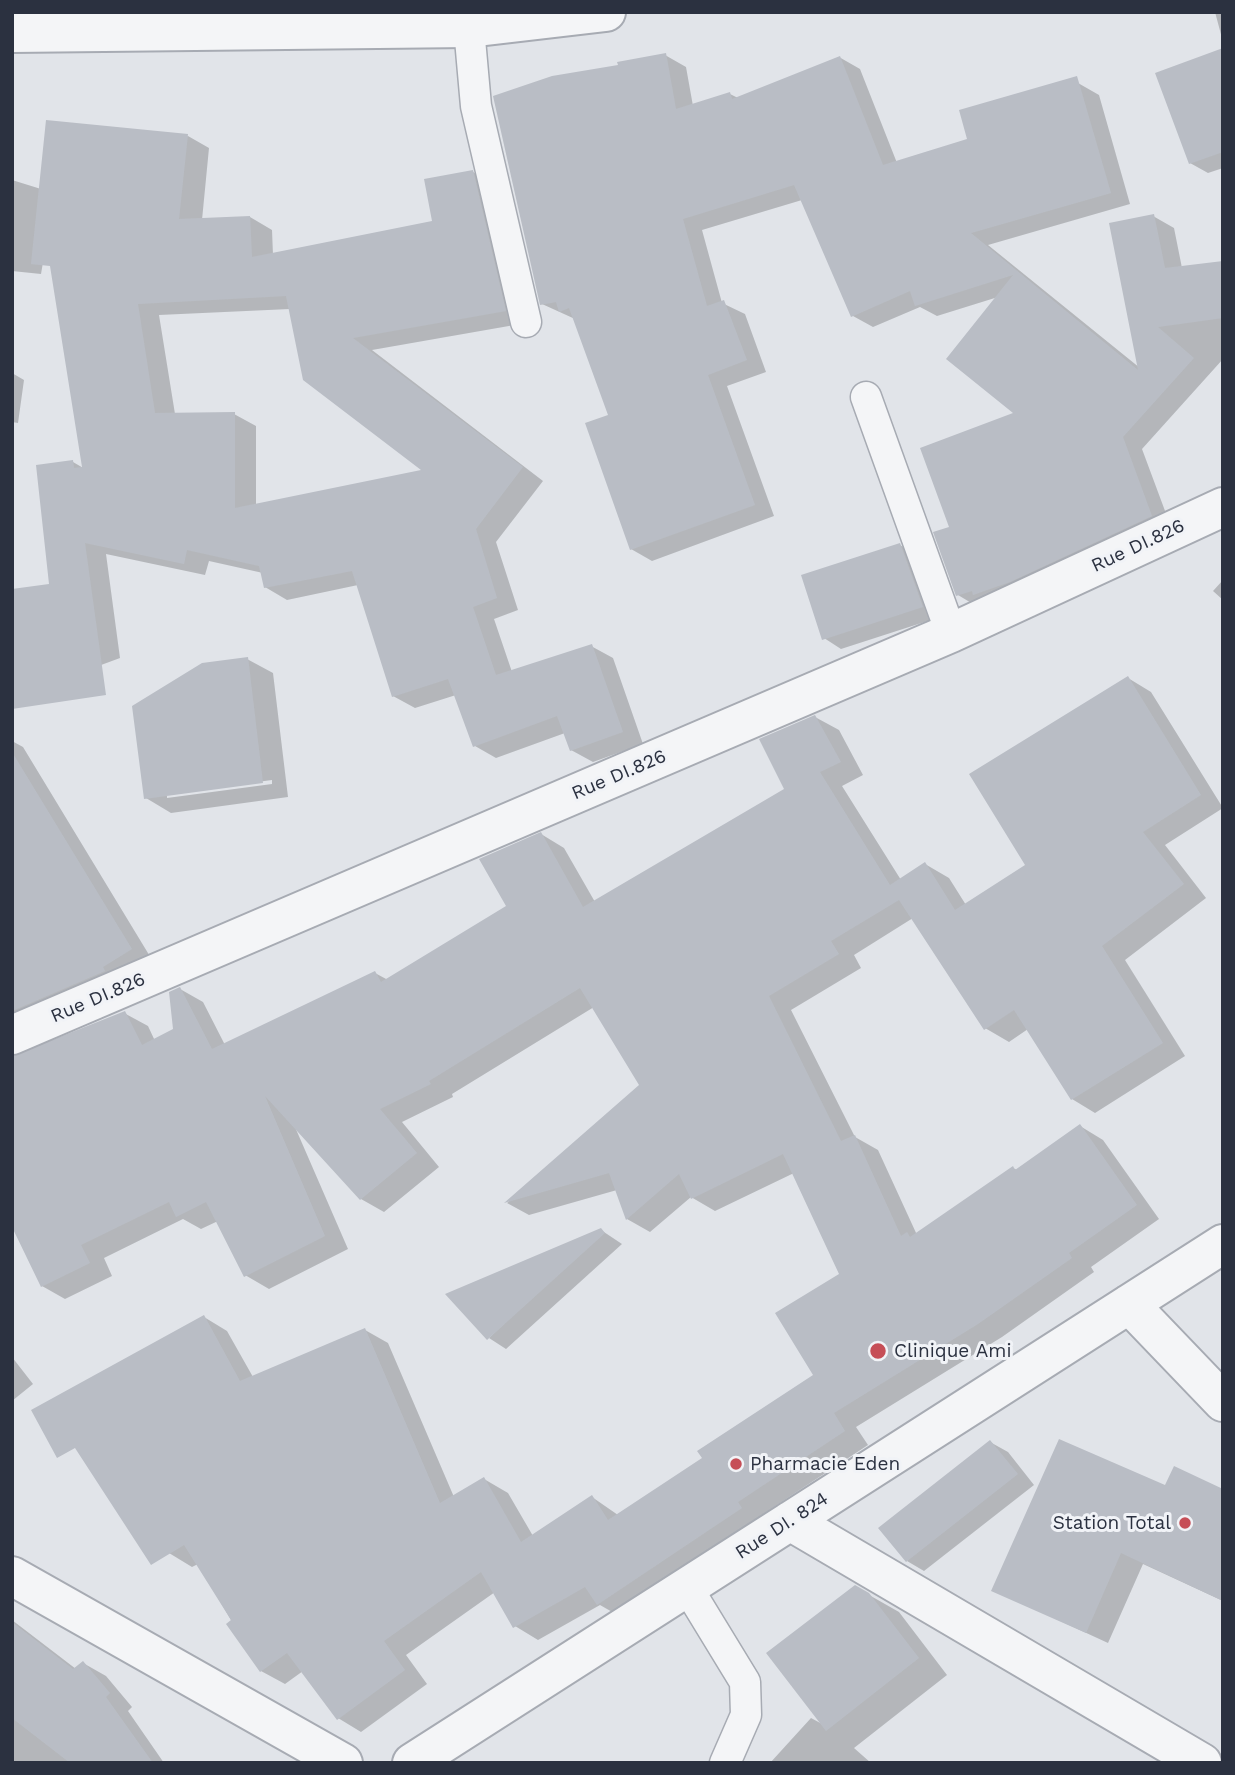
<!DOCTYPE html>
<html>
<head>
<meta charset="utf-8">
<style>
  body { margin:0 }
  #map { position:relative; width:1235px; height:1775px; overflow:hidden; background:#e1e4e9; font-family:"Work Sans",sans-serif }
  canvas { display:block }
  .frame { position:absolute; inset:0; border:14px solid #2b3140; pointer-events:none }
</style>
</head>
<body>
<div id="map">
<canvas width="1235" height="1775"></canvas>
<div class="frame"></div>
</div>
<script>
const g = document.querySelector('canvas').getContext('2d');
g.lineJoin = 'round';
function fill(path, color) { g.fillStyle = color; g.fill(path, 'evenodd'); }
const poly = rows => new Path2D(rows.map(r => 'M' + r).join(''));
function stroke(path, color, width, dash) { g.strokeStyle = color; g.lineWidth = width; g.lineCap = dash ? 'butt' : 'round'; g.setLineDash(dash || []); g.stroke(path); }
function drawText(font, color, halo, rows, align = 'center') {
  g.font = font + ' "Work Sans",sans-serif'; g.lineWidth = 6; g.setLineDash([]); g.textBaseline = 'middle'; g.strokeStyle = halo; g.fillStyle = color; for (const [text, x, y, turn = 0] of rows) {
    g.save(); g.translate(x, y); g.rotate((+turn || 0) * Math.PI / 180); g.textAlign = isNaN(turn) ? turn : align; if (halo) g.strokeText(text, 0, 0); g.fillText(text, 0, 0); g.restore();
  }
}
const shadow = poly([
  [1215,12,1223,12,1223,42],
  [1223,49,1223,168,1208,173,1190,163],
  [665,55,686,67,693,106,730,94,738,98,839,57,860,69,897,163,970,140,1078,83,1099,95,1130,204,988,245,1140,368,1153,216,1174,228,1182,268,1223,263,1223,359,1142,449,1171,527,978,607,958,595,951,528,1017,414,998,297,937,316,920,307,873,327,853,316,802,200,702,230,722,303,745,314,766,372,727,386,774,516,652,561,631,549,610,416,575,319,542,304,620,67],
  [188,136,209,148,202,220,250,217,272,230,273,255,434,222,473,172,494,185,526,323,372,350,543,481,496,542,518,610,494,619,512,672,591,646,613,658,643,744,593,762,571,750,565,733,496,758,475,746,456,695,415,708,393,696,358,585,287,600,265,587,263,573,209,561,205,575,106,554,120,658,12,698,51,585,73,462,85,469,47,239,41,274,12,271,12,180,41,189],
  [290,309,425,470,256,505,256,426,234,414,175,414,159,315],
  [12,373,24,380,18,423,12,422],
  [900,545,917,555,940,617,841,649,824,638],
  [1223,580,1223,600,1213,591],
  [247,659,273,673,288,797,171,813,146,798],
  [272,780,272,784,167,798,167,794],
  [1128,678,1151,692,1223,808,1165,845,1206,898,1125,960,1185,1056,1095,1113,1072,1099,1028,1029,1009,1042,985,1028,913,918,854,955,861,968,791,1010,855,1137,878,1150,917,1235,1013,1168,1017,1170,1080,1126,1103,1140,1159,1219,1091,1267,1094,1272,1002,1337,856,1427,868,1445,760,1516,764,1521,621,1617,600,1605,538,1640,515,1626,495,1592,406,1655,427,1684,361,1732,338,1718,303,1671,285,1684,261,1671,198,1564,192,1567,169,1553,204,1317,227,1331,253,1377,365,1330,388,1343,454,1497,484,1479,508,1493,533,1536,592,1497,618,1515,705,1459,815,1375,841,1275,794,1173,715,1211,691,1197,650,1232,627,1219,617,1190,529,1215,507,1203,641,1086,594,1007,452,1094,453,1097,402,1122,439,1167,384,1212,361,1199,295,1127,348,1249,269,1289,245,1275,218,1221,201,1229,183,1219,104,1258,112,1276,65,1299,42,1286,12,1224,12,741,23,747,154,963,13,1046,15,1057,124,1013,148,1026,155,1041,175,1031,180,989,203,1002,225,1045,375,973,388,980,508,907,541,834,564,848,595,902,787,790,815,717,839,730,863,775,842,786,901,880,925,864,949,878,966,905,1028,865],
  [601,1230,622,1244,506,1349,489,1338],
  [12,1357,33,1384,12,1401],
  [990,1442,1008,1452,1034,1485,924,1571,907,1561],
  [1223,1491,1223,1601,1143,1564,1108,1643,993,1590],
  [855,1587,899,1612,947,1675,854,1748,871,1763,770,1763,811,1718,824,1725],
  [12,1620,76,1669,83,1663,106,1676,132,1707,128,1711,164,1763,12,1763]
]);
const building = poly([
  [1223,48,1223,152,1189,164,1155,73],
  [666,53,676,109,730,92,732,99,840,56,883,165,967,139,959,110,1077,76,1111,193,971,233,1138,370,1109,223,1154,214,1165,268,1223,261,1223,318,1158,327,1194,358,1123,437,1152,516,1010,582,973,595,972,591,956,596,933,532,949,527,920,448,1013,413,946,359,1013,275,915,306,910,291,851,317,794,185,683,219,707,306,724,300,747,360,708,375,755,505,630,550,585,423,608,415,569,308,559,312,556,302,540,305,493,96,552,76,618,65,617,62],
  [46,120,188,134,179,219,250,216,252,257,432,221,424,179,473,170,506,311,353,338,523,467,476,529,497,598,473,607,496,675,592,644,623,732,570,751,557,716,473,747,448,679,392,697,352,571,264,588,259,566,187,550,184,564,85,543,106,695,12,709,12,589,49,584,36,465,73,460,74,468,82,467,50,266,31,264],
  [286,296,303,380,421,470,235,508,235,412,155,413,138,304],
  [900,543,923,607,822,640,801,575],
  [248,657,263,783,144,799,132,706,202,663],
  [1128,676,1201,795,1143,832,1184,884,1102,946,1163,1043,1071,1100,1014,1010,984,1030,899,900,831,941,839,954,769,996,841,1141,855,1135,901,1236,907,1232,910,1237,1013,1166,1015,1170,1080,1124,1137,1205,1069,1253,1072,1258,978,1324,834,1413,845,1431,738,1502,742,1508,597,1605,585,1587,513,1628,481,1572,384,1641,405,1670,337,1720,287,1653,260,1672,226,1624,231,1620,184,1545,151,1565,75,1448,57,1458,31,1410,204,1315,240,1381,365,1328,440,1503,484,1477,521,1542,592,1495,608,1520,702,1458,697,1451,813,1375,775,1313,839,1274,783,1154,691,1199,679,1174,626,1220,609,1173,504,1203,639,1085,580,988,429,1081,431,1084,380,1109,417,1153,360,1200,265,1096,325,1236,244,1277,206,1202,176,1217,169,1202,81,1245,90,1263,41,1287,12,1227,12,1056,125,1011,142,1045,173,1029,169,992,180,987,212,1049,375,971,381,982,506,906,479,859,541,832,583,907,784,789,759,739,815,715,841,762,820,772,890,885,925,862,955,910,1025,865,969,774],
  [12,752,132,949,103,967,105,971,12,1011],
  [601,1228,605,1233,487,1340,445,1294],
  [1059,1439,1165,1485,1174,1466,1223,1489,1223,1601,1121,1553,1086,1633,991,1591],
  [990,1440,1018,1474,906,1562,878,1528],
  [855,1585,869,1593,919,1658,826,1731,766,1653],
  [12,1622,73,1669,83,1661,110,1693,106,1697,153,1763,70,1763,12,1718]
]);
const service = poly([
  [469,28,476,106,526,322],
  [866,397,951,633],
  [687,1587,745,1682,746,1715,725,1763]
]);
const minor = poly([
  [12,33,469,28,606,12],
  [12,1035,951,633,1223,507],
  [1129,1304,1223,1402],
  [790,1521,1202,1763],
  [12,1576,343,1763],
  [412,1763,1223,1244]
]);
const markers = [
  [878,1351,9,"#c64e57"],
  [736,1464,7,"#c64e57"],
  [1185,1523,7,"#c64e57"]
];
const streetNames = [
  ["Rue DI.826",1138,546,-25],
  ["Rue DI.826",619,775,-23],
  ["Rue DI.826",98,998,-23],
  ["Rue DI. 824",782,1526,-33]
];
const poiNames = [
  ["Clinique Ami",894,1351],
  ["Pharmacie Eden",750,1464],
  ["Station Total",1171,1523,"right"]
];
fill(shadow, '#0003');
fill(building, '#b9bdc5');
stroke(service, '#a7abb3', 33);
stroke(minor, '#a7abb3', 42);
stroke(service, '#f4f5f7', 30);
stroke(minor, '#f4f5f7', 38);
for (const [x, y, r, color] of markers) { const dot = new Path2D(); dot.arc(x, y, r, 0, 2 * Math.PI); g.fillStyle = color; g.fill(dot); stroke(dot, '#f1f3f7', 2.5); }
drawText('19px', '#2b3140', '#f1f3f7', streetNames);
drawText('19px', '#2b3140', '#f1f3f7', poiNames, 'left');
</script>
</body>
</html>
